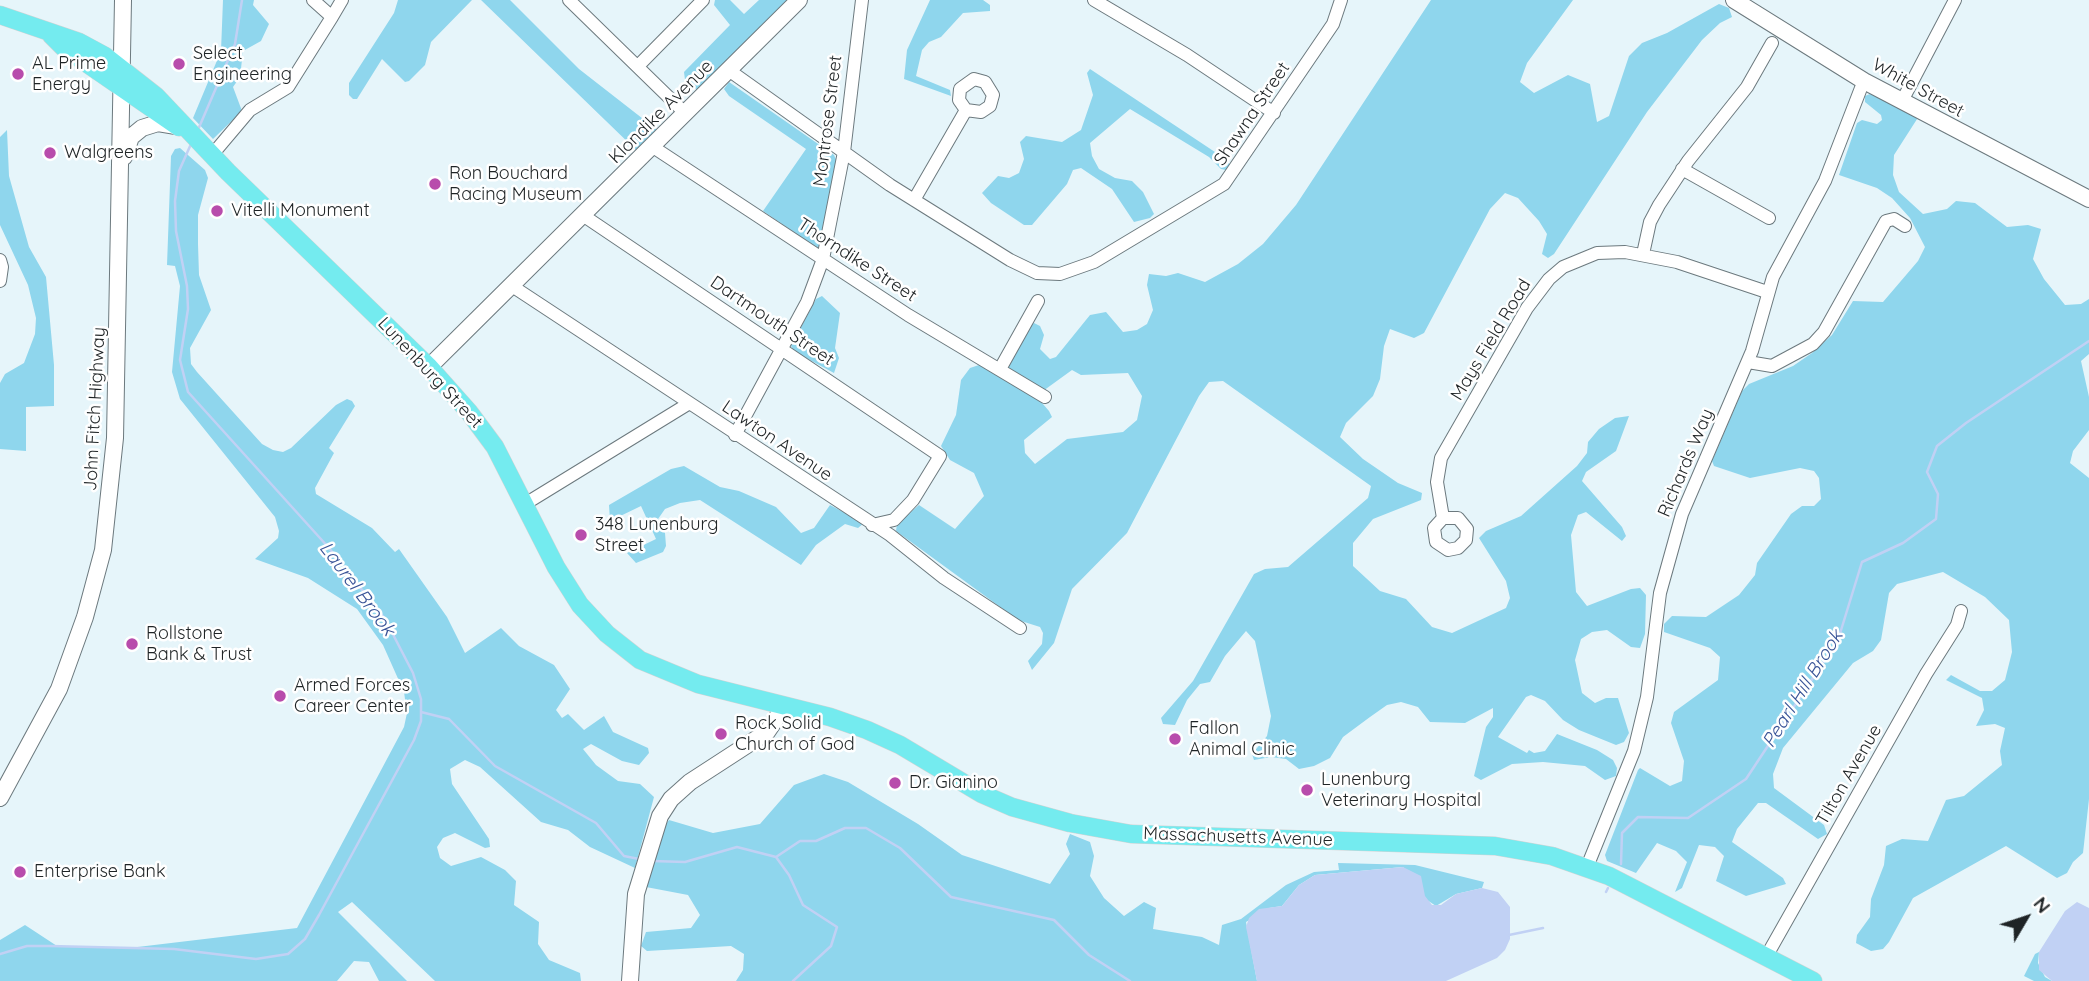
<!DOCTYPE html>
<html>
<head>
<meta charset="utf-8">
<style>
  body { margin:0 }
  #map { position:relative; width:2089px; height:981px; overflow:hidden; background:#e6f5fa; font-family:Quicksand,sans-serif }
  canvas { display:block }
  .north { position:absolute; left:1991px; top:883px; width:70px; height:70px; -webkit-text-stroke:5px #fff; paint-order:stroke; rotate:51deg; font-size:19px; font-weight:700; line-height:28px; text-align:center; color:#1f2426 }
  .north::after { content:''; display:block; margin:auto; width:24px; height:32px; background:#1f2426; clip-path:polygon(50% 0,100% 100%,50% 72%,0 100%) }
</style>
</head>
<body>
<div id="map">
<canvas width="2089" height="981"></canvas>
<div class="north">N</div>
</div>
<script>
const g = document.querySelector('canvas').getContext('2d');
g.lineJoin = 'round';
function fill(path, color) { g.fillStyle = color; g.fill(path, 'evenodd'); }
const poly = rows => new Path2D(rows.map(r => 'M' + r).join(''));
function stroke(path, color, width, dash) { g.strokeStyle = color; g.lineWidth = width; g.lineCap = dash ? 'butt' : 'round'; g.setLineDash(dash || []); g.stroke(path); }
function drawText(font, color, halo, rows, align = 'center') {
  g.font = font + ' Quicksand,sans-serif'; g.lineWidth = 5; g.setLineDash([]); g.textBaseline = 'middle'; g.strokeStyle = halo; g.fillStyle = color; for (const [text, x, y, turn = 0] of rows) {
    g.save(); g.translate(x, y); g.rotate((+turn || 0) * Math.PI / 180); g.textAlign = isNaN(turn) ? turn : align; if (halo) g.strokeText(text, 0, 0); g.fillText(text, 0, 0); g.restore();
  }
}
const green = poly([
  [223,0,254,0,253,5,269,24,261,41,243,51,240,77,233,87,242,111,213,139,193,118,221,51],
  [398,0,472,0,431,42,425,65,409,81,405,82,382,59,357,99,353,99,349,95,349,83,394,13],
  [481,0,510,0,579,69,656,129,656,134,637,151],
  [715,0,730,0,744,14,759,0,787,0,697,90,685,80,684,72,730,25,714,5],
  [930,0,983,0,990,5,990,11,963,13,941,37,929,42,922,50,916,76,950,90,951,96,904,79,907,50],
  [1431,0,1573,0,1527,63,1520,82,1534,93,1568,75,1590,84,1597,122,1609,116,1629,56,1642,43,1667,33,1719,4,1729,8,1732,17,1720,23,1702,40,1647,112,1554,254,1548,258,1542,254,1547,234,1539,221,1518,198,1505,193,1490,209,1424,333,1414,338,1390,329,1384,346,1380,379,1373,396,1346,423,1340,437,1363,459,1398,483,1422,493,1421,500,1373,519,1353,543,1353,566,1380,591,1406,599,1432,627,1452,633,1506,608,1510,598,1506,581,1479,538,1486,531,1521,516,1577,466,1587,453,1588,442,1599,429,1615,418,1629,416,1616,451,1586,472,1582,481,1622,527,1626,536,1622,541,1586,512,1578,515,1571,535,1576,592,1587,606,1631,589,1640,588,1646,595,1645,634,1640,648,1631,647,1607,630,1592,632,1581,639,1575,660,1582,693,1595,703,1606,698,1618,698,1629,733,1624,742,1616,745,1579,730,1563,720,1545,701,1531,695,1526,697,1498,737,1527,753,1529,750,1534,753,1545,751,1557,734,1597,750,1613,760,1617,768,1616,776,1605,780,1585,766,1543,762,1512,764,1481,780,1474,776,1486,727,1493,717,1493,708,1465,723,1430,722,1418,707,1401,702,1387,705,1370,717,1343,737,1330,758,1314,766,1299,769,1286,759,1271,757,1254,760,1252,754,1267,736,1271,716,1255,641,1246,631,1225,656,1210,682,1200,684,1187,700,1175,725,1163,724,1161,718,1193,681,1254,574,1265,569,1288,567,1368,498,1371,486,1223,381,1209,382,1199,396,1127,533,1072,589,1054,643,1032,670,1028,661,1042,644,1043,633,1040,627,1018,620,896,531,897,524,919,505,955,529,984,496,974,473,950,460,941,446,956,415,961,380,970,368,979,365,1036,396,1049,411,1052,417,1024,440,1025,453,1035,464,1067,439,1123,432,1137,420,1142,396,1128,373,1081,375,1072,370,1043,391,1005,367,1027,326,1034,323,1040,326,1044,335,1040,349,1050,359,1056,357,1090,315,1106,312,1123,332,1137,330,1147,324,1153,310,1147,285,1149,274,1166,276,1178,273,1205,282,1238,264,1263,244,1296,205],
  [1090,69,1224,158,1231,166,1226,170,1221,169,1209,157,1130,109,1090,143,1092,156,1099,169,1115,178,1132,181,1143,192,1154,214,1150,218,1134,222,1112,189,1081,168,1073,170,1067,184,1032,225,1024,225,991,203,982,193,998,176,1009,178,1019,173,1024,159,1020,142,1026,136,1062,142,1081,130,1093,95,1087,73],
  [729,82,834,155,838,164,820,246,817,248,763,211,806,149,729,96,724,89],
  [1870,94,1919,116,1894,155,1893,175,1899,192,1923,214,1947,209,1956,201,1975,203,2007,227,2028,225,2041,229,2033,259,2044,279,2065,305,2081,304,2089,299,2089,354,2081,361,2089,397,2089,430,2073,451,2070,463,2089,478,2089,799,2083,853,2073,862,2067,873,2057,878,2006,846,1913,898,1889,942,1883,949,1871,951,1856,943,1857,935,1870,917,1871,899,1884,865,1886,846,1902,839,1928,841,1946,800,1964,796,2002,765,2000,751,2005,728,1995,724,1976,726,1984,710,1982,698,1946,680,1951,675,1980,691,1992,691,2005,680,2012,652,2009,620,1985,597,1943,572,1897,584,1889,593,1881,640,1873,651,1853,663,1783,748,1773,774,1774,788,1824,825,1827,834,1818,839,1766,803,1758,803,1737,829,1732,842,1783,878,1786,884,1746,896,1716,881,1724,856,1715,847,1699,845,1682,888,1675,892,1687,862,1676,851,1657,843,1636,873,1607,861,1605,855,1638,770,1640,768,1670,786,1682,781,1684,761,1671,723,1674,712,1718,680,1720,657,1710,648,1664,632,1664,624,1672,616,1706,617,1739,595,1755,575,1757,563,1791,514,1802,506,1814,506,1821,499,1819,478,1814,471,1800,468,1750,478,1714,466,1712,461,1742,391,1749,384,1793,366,1812,353,1832,335,1853,301,1883,302,1918,261,1925,247,1910,218,1892,198,1877,188,1839,175,1857,123,1862,120,1877,124,1882,120,1881,115,1865,102,1865,96],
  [7,130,9,176,29,247,46,277,54,365,54,406,26,407,26,451,0,449,0,383,5,374,24,363,35,334,36,318,28,285,0,225,0,137],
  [180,148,205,170,208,178,198,215,198,244,199,275,211,310,190,348,191,364,197,372,262,444,273,450,283,452,291,448,336,405,347,399,352,401,355,406,329,448,334,453,315,488,316,494,372,528,395,552,399,549,447,617,465,653,501,628,519,646,554,665,570,689,556,710,562,718,568,714,584,730,604,716,613,732,648,748,649,753,639,765,622,761,591,744,583,749,596,765,618,781,640,784,654,797,635,868,590,847,568,830,541,822,480,767,465,760,450,769,452,784,489,839,490,847,485,848,455,833,443,838,437,847,440,858,451,866,481,857,505,870,516,881,514,905,539,922,538,944,549,960,580,973,581,981,435,981,352,902,338,912,407,981,379,981,369,962,354,961,337,981,0,981,0,940,25,925,57,946,129,948,297,928,404,727,407,713,404,692,383,645,357,609,308,578,255,559,278,538,279,531,275,517,180,399,172,372,180,286,175,266,167,265,171,156,175,149],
  [822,296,840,313,835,348,839,358,834,373,795,352,791,346,816,299],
  [684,466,720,487,739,491,776,507,801,533,814,528,830,505,864,523,858,528,845,524,816,545,801,565,700,500,680,503,665,509,658,519,665,533,666,546,663,552,636,563,627,553,656,539,641,506,610,521,609,505,671,469],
  [824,774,848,782,918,824,962,855,1050,884,1070,854,1066,844,1070,834,1090,842,1094,856,1090,876,1104,898,1124,916,1144,902,1156,908,1153,929,1202,937,1219,945,1222,925,1241,919,1286,885,1314,872,1339,870,1338,863,1415,865,1484,882,1482,888,1456,894,1436,906,1427,900,1403,867,1315,875,1299,885,1282,906,1269,908,1246,922,1257,981,736,981,743,970,744,954,731,946,647,951,641,946,646,932,691,928,700,915,688,895,646,887,663,828,669,820,713,833,760,824,794,785],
  [2039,952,2038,963,2045,977,2052,981,2034,981,2024,976,2035,954]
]);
const water = poly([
  [1403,867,1421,876,1425,896,1432,905,1441,905,1456,894,1482,888,1498,892,1510,907,1510,939,1505,950,1497,958,1446,981,1257,981,1246,927,1249,918,1259,909,1282,906,1299,885,1315,875],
  [2077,902,2089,908,2089,981,2052,981,2039,970,2039,952,2065,911]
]);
const stream = poly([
  [197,132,235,44,242,0],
  [421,712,449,719,495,766,596,823,624,856,639,859],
  [776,857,789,875,803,905,837,927,831,946,793,981],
  [652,861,685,862,737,847,776,857,800,841,816,841,845,828,866,828,900,848,951,897,1054,920,1089,955,1130,981],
  [1621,864,1622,833,1638,817,1688,818,1746,779,1838,640,1862,562,1903,543,1936,519,1938,494,1927,472,1937,446,1966,423,2089,341],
  [1606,892,1608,888],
  [1509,935,1543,928],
  [0,954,27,946,50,946,174,949,256,959,288,954,305,939,319,915,414,740,421,721,421,699,413,673,385,619,329,548,188,392,180,360,188,309,187,286,176,231,175,201,179,171,191,144]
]);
const street = poly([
  [313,0,332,17,342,0],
  [569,0,686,114],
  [1094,0,1187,55,1274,113],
  [638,66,703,0],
  [730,71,890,185,1010,260,1037,273,1060,274,1094,262,1224,184,1333,24,1341,0],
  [1902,101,1955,0],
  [653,147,908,315,1045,397],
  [212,155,250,110,288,87,332,17],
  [1682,169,1769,218],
  [914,200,966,110,981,112,990,106,993,95,985,82,974,79,960,89,959,100,966,110],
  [584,216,940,456,913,500,894,520,872,525],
  [1643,254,1650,222,1659,205,1688,161,1747,87,1772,43],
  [0,260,2,267,0,281],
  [512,286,890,535,944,578,1020,628],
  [1748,362,1772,366,1813,344,1824,332,1886,221,1894,219,1905,226],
  [1000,369,1038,301],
  [735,435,807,302,823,259,844,152,862,0],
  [525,504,688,404],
  [1443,518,1434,528,1436,542,1448,550,1458,548,1466,540,1467,529,1458,518,1443,518,1437,482,1441,458,1527,308,1549,279,1563,267,1597,253,1625,252,1677,262,1767,292],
  [1587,867,1634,751,1647,697,1660,593,1682,514,1752,351,1773,277,1825,181,1861,88],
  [1766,957,1926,674,1957,625,1961,611]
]);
const secondary = poly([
  [1734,0,1864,81,2089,199],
  [124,157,131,137,142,128,158,123,176,126],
  [429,367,799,0],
  [0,798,59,689,85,617,103,550,115,438,123,0],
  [630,981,636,894,660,816,671,799,690,782,767,732,784,707]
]);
const primary = poly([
  [0,15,79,42,105,56,156,96,228,172,429,367,469,412,495,447,556,567,580,605,607,634,640,660,698,684,830,717,867,730,900,745,982,794,1012,807,1070,823,1131,834,1495,846,1552,856,1609,876,1813,981],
  [51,35,63,47,179,127]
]);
const markers = [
  [179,64,7,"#b84cac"],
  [18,74,7,"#b84cac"],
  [50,153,7,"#b84cac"],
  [435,184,7,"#b84cac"],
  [217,211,7,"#b84cac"],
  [581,535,7,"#b84cac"],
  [132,644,7,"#b84cac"],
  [280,696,7,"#b84cac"],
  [721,734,7,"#b84cac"],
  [1175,739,7,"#b84cac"],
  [895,783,7,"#b84cac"],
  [1307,790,7,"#b84cac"],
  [20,872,7,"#b84cac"]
];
const poiNames = [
  ["Select",193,54],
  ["Engineering",193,75],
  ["AL Prime",32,64],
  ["Energy",32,85],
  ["Walgreens",64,153],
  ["Ron Bouchard",449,174],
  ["Racing Museum",449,195],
  ["Vitelli Monument",231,211],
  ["348 Lunenburg",595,525],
  ["Street",595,546],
  ["Rollstone",146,634],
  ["Bank & Trust",146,655],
  ["Armed Forces",294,686],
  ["Career Center",294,707],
  ["Rock Solid",735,724],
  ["Church of God",735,745],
  ["Fallon",1189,729],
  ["Animal Clinic",1189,750],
  ["Lunenburg",1321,780],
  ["Veterinary Hospital",1321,801],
  ["Dr. Gianino",909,783],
  ["Enterprise Bank",34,872]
];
const streetNames = [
  ["White Street",1918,88,29],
  ["Klondike Avenue",661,112,-45],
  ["Shawna Street",1252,114,-56],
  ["Montrose Street",828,121,-83],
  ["Thorndike Street",857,260,33],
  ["Dartmouth Street",772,321,34],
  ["Mays Field Road",1491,340,-59],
  ["Lunenburg Street",430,373,47],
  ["John Fitch Highway",95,409,-87],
  ["Lawton Avenue",777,441,34],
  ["Richards Way",1686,463,-67],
  ["Tilton Avenue",1849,775,-60],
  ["Massachusetts Avenue",1238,837,2]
];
const waterNames = [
  ["Laurel Brook",357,589,53],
  ["Pearl Hill Brook",1803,689,-58]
];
fill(green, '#8fd6ed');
fill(water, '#c1d1f4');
stroke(stream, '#c1d1f4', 2.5);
stroke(street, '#6c797e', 14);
stroke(secondary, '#6c797e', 18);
stroke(primary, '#d2d3d4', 19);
stroke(street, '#fff', 12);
stroke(secondary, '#fff', 16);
stroke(primary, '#74ebef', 18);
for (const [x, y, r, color] of markers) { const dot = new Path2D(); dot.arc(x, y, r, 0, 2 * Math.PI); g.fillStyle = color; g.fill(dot); stroke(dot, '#fff', 2.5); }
drawText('18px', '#1f2426', '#fff', poiNames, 'left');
drawText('18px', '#1f2426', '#fff', streetNames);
drawText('italic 19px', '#385397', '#fff', waterNames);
</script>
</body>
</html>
